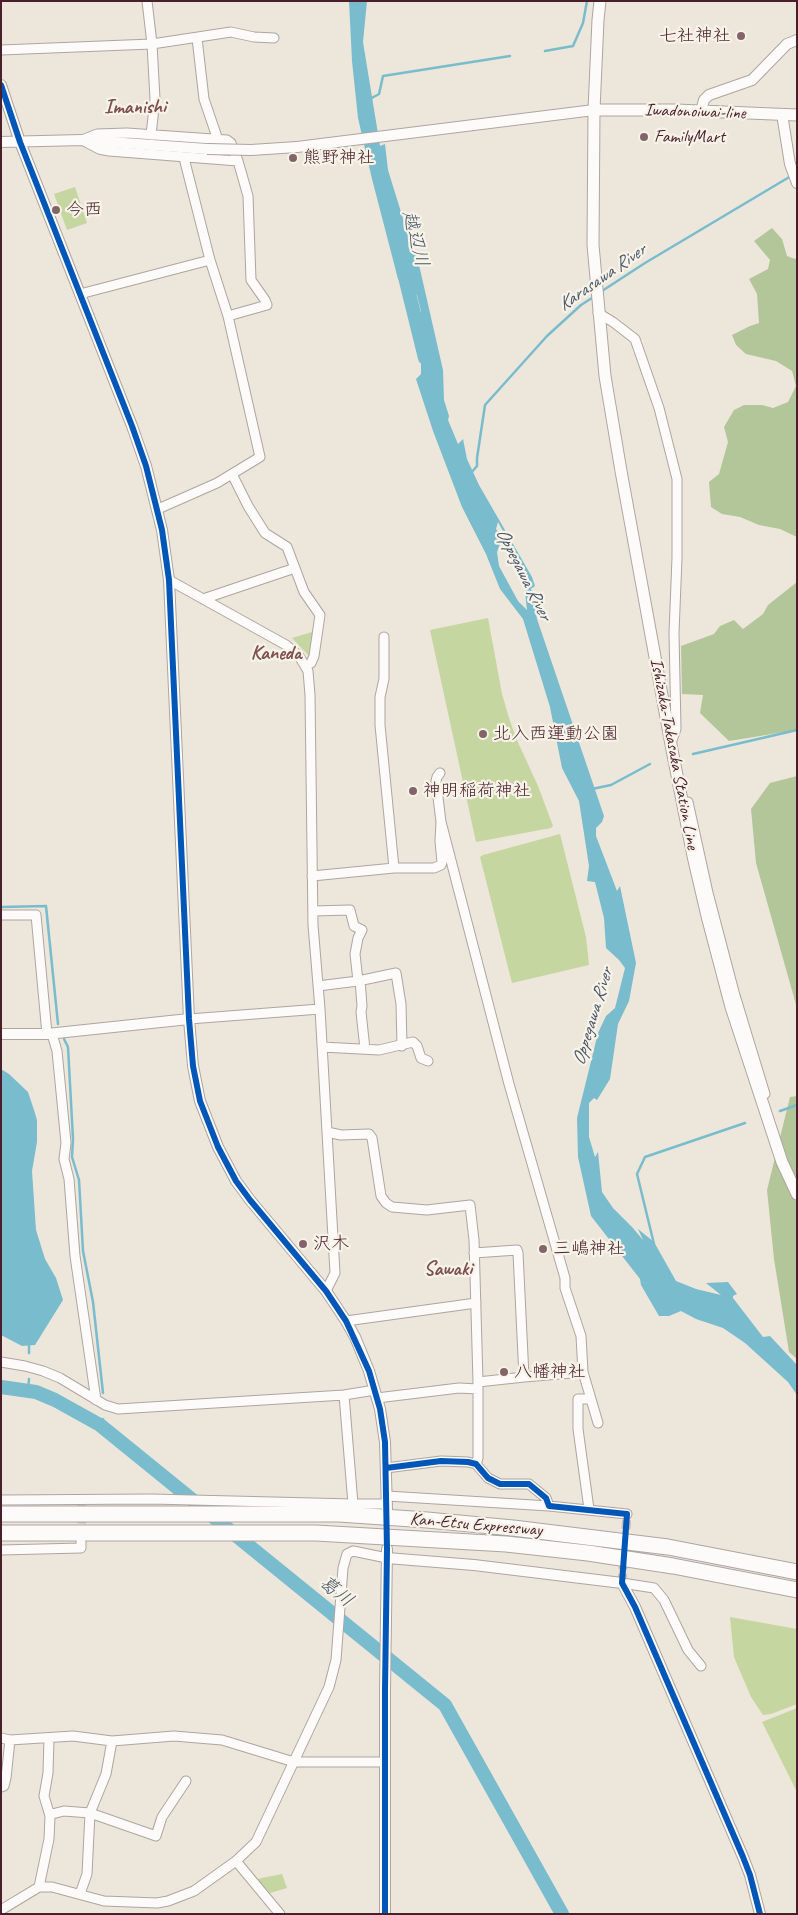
<!DOCTYPE html>
<html>
<head>
<meta charset="utf-8">
<style>
  body { margin:0 }
  #map { position:relative; width:798px; height:1915px; overflow:hidden; background:#ede6db; font-family:Caveat,sans-serif }
  canvas { display:block }
  .frame { position:absolute; inset:0; border:2px solid #4a1f2b; pointer-events:none }
</style>
</head>
<body>
<div id="map">
<canvas width="798" height="1915"></canvas>
<div class="frame"></div>
</div>
<script>
const g = document.querySelector('canvas').getContext('2d');
g.lineJoin = 'round';
function fill(path, color) { g.fillStyle = color; g.fill(path, 'evenodd'); }
const poly = rows => new Path2D(rows.map(r => 'M' + r).join(''));
function stroke(path, color, width, dash) { g.strokeStyle = color; g.lineWidth = width; g.lineCap = dash ? 'butt' : 'round'; g.setLineDash(dash || []); g.stroke(path); }
function drawText(font, color, halo, rows, align = 'center') {
  g.font = font + ' Caveat,"Klee One",sans-serif'; g.lineWidth = 4.5; g.setLineDash([]); g.textBaseline = 'middle'; g.strokeStyle = halo; g.fillStyle = color; for (const [text, x, y, turn = 0] of rows) {
    g.save(); g.translate(x, y); g.rotate((+turn || 0) * Math.PI / 180); g.textAlign = isNaN(turn) ? turn : align; if (halo) g.strokeText(text, 0, 0); g.fillText(text, 0, 0); g.restore();
  }
}
const green = poly([
  [75,187,87,223,67,230,54,194],
  [488,618,502,694,509,718,516,738,538,786,553,826,551,828,476,842,430,630],
  [312,632,314,634,310,657,292,638],
  [560,834,586,937,589,965,512,983,480,857,483,855],
  [730,1617,797,1629,797,1704,771,1714,763,1715,751,1697,734,1657],
  [797,1708,797,1792,762,1722],
  [282,1874,287,1888,270,1893,257,1879]
]);
const forest = poly([
  [772,228,782,239,787,256,795,259,797,257,797,537,780,529,759,525,740,517,722,514,711,507,709,482,719,474,728,442,724,427,734,410,744,405,762,405,773,408,788,402,796,386,792,371,776,361,746,354,736,345,732,335,750,326,759,323,757,294,749,279,768,269,770,260,754,241],
  [797,582,797,730,729,741,700,713,703,695,682,694,681,646,714,634,720,626,734,620,743,629,763,614,768,605],
  [797,776,797,1008,756,863,751,809,770,783],
  [797,1096,797,1359,789,1352,774,1259,767,1190,790,1097]
]);
const water = poly([
  [349,1,367,1,363,42,380,146,385,144,388,170,414,254,417,256,443,370,444,400,449,416,448,420,458,444,463,439,467,459,479,485,532,577,535,586,531,589,534,601,540,608,536,613,537,619,604,816,602,822,596,828,596,836,617,891,620,886,636,963,629,1001,618,1024,610,1079,597,1100,594,1098,589,1103,589,1137,595,1157,598,1152,602,1192,613,1208,632,1227,643,1240,638,1229,654,1242,676,1281,696,1289,721,1295,706,1283,728,1282,737,1294,733,1296,733,1298,763,1337,770,1336,797,1365,797,1395,788,1382,745,1343,723,1328,696,1319,681,1311,669,1316,659,1316,641,1285,640,1279,591,1216,578,1157,577,1118,598,1033,606,1016,615,1008,625,968,619,960,606,948,604,918,595,882,587,881,589,866,579,801,562,768,550,707,523,619,500,589,486,554,462,507,433,431,416,379,421,374,421,311,417,295,398,279,372,179,358,118,352,61],
  [498,522,518,559,529,584,525,592,527,610,518,601,499,566,497,552,500,544,507,544,496,529],
  [1,1069,9,1074,28,1092,34,1110,37,1120,37,1142,32,1171,36,1230,45,1259,56,1278,63,1300,35,1345,22,1346,1,1335]
]);
const stream = poly([
  [545,51,573,46,583,23,587,1],
  [370,99,379,94,383,76,510,56],
  [602,291,645,263,791,176],
  [471,473,477,466,477,458,485,405,547,336,581,305,595,296],
  [693,754,797,730],
  [592,789,611,785,650,764],
  [1,907,46,906,58,1024],
  [64,1039,68,1047,73,1139,72,1157,79,1180,83,1251,93,1302,103,1393],
  [780,1111,797,1105],
  [654,1244,637,1174,645,1157,745,1123],
  [29,1353,29,1345],
  [28,1391,29,1379],
  [100,1425,103,1419]
]);
const river = poly([
  [403,269,425,358],
  [1,1387,36,1392,55,1400,100,1425,445,1705,562,1914]
]);
const minorTunnel = poly([
  [81,1537,82,1505],
  [622,1583,627,1514]
]);
const minor = poly([
  [147,1,152,44,155,99,151,135],
  [197,38,204,99,218,140],
  [1,50,152,44,231,32,254,37,274,38],
  [80,294,210,260],
  [598,313,613,322,635,339,659,408,677,479,677,558,674,633,676,729,671,743],
  [228,316,267,305,265,300,251,280,248,196,238,161,231,143,227,140,127,133,97,134,82,140,99,149,109,151,238,161],
  [232,474,248,506,265,533,287,547,304,592,320,615,314,656,311,663,306,666],
  [158,509,217,483,260,457,228,316,210,260,184,158],
  [169,580,286,645,299,656,308,671,310,695,313,925,320,1009,335,1273,326,1291],
  [203,599,295,568],
  [384,637,384,679,380,697,380,725,394,868],
  [688,802,708,893,734,992,765,1094],
  [441,822,509,1084,565,1278,565,1288,581,1336,583,1372],
  [312,876,394,868,434,868,441,865,442,862,440,841,441,822,436,781,437,777,440,773],
  [313,911,350,910,354,926,362,930,358,938,355,954,358,981],
  [1,915,36,915,47,1034],
  [360,980,362,1006,361,1012,365,1049],
  [318,986,358,981,396,973,401,1004,402,1046],
  [189,1019,320,1009],
  [52,1034,57,1051,66,1143,64,1159,69,1179,75,1256,96,1400],
  [322,1047,379,1050,413,1042,417,1046,421,1058,428,1061],
  [327,1132,341,1135,369,1134,372,1138,381,1196,386,1203,392,1207,427,1210,470,1205,474,1240,478,1382,478,1458,476,1464],
  [474,1253,517,1250,518,1253,524,1377,478,1382],
  [346,1321,476,1303],
  [1,1362,25,1366,43,1371,60,1378,105,1405,118,1409,344,1395,375,1390],
  [524,1377,583,1372,591,1399,578,1399,578,1429,589,1509],
  [344,1395,353,1504,387,1504],
  [377,1398,459,1388,478,1389],
  [591,1399,598,1423],
  [386,1468,441,1461,468,1462,476,1464,488,1478,500,1484,529,1484,546,1498,549,1506,627,1514],
  [387,1496,549,1506],
  [1,1500,152,1499,353,1504],
  [1,1550,81,1548,81,1542],
  [622,1583,654,1588,664,1600,688,1650,701,1666],
  [1,1738,10,1740,73,1736,112,1741,174,1736,222,1740,294,1762,385,1762],
  [49,1738,48,1773,44,1796,50,1816],
  [1,1787,4,1786,6,1778,10,1740],
  [236,1861,280,1914],
  [39,1887,49,1839,50,1816,52,1814,64,1811,90,1813,156,1836,162,1817,186,1781],
  [80,1894,87,1874,90,1813,106,1774,112,1741],
  [1,1910,39,1887,52,1887,104,1901,157,1903,168,1901,194,1891,236,1861,256,1842,329,1687,336,1660,343,1568,347,1554,353,1551,387,1558]
]);
const tertiary = poly([
  [1,85,20,142,132,426,146,466,162,530,169,580,189,1019,193,1066,200,1101,218,1147,236,1181,250,1200,326,1291,346,1321,355,1337,369,1371,380,1409,385,1442,387,1510],
  [701,111,704,100,709,95,752,80,787,44,797,40],
  [782,114,790,164,797,183],
  [1,142,82,140,207,149],
  [297,147,594,110],
  [1,1034,47,1034,189,1019],
  [387,1558,474,1565,622,1583,635,1607,743,1857,750,1875,760,1914],
  [385,1914,385,1689,387,1549]
]);
const secondary = poly([
  [600,1,598,20,594,110,593,245,605,376,621,471,672,750,693,856,707,916,731,1007,782,1162,797,1194],
  [594,110,676,110,797,115]
]);
const motorway = poly([
  [1,1514,339,1514,427,1520,513,1528,668,1547,797,1572],
  [1,1533,316,1533,506,1544,588,1553,673,1566,797,1590]
]);
const tertiaryBridge = poly([
  [207,149,251,150,297,147]
]);
const cycleway = poly([
  [1,85,20,142,132,426,146,466,162,530,169,580,189,1019,193,1066,200,1101,218,1147,236,1181,250,1200,326,1291,346,1321,369,1371,380,1409,385,1442,387,1549,385,1689,385,1914],
  [386,1468,441,1461,468,1462,476,1464,488,1478,500,1484,529,1484,546,1498,549,1506,627,1514,622,1583,635,1607,743,1857,750,1875,760,1914]
]);
const markers = [
  [741,36,5,"#836569"],
  [644,137,5,"#836569"],
  [293,158,5,"#836569"],
  [56,210,5,"#836569"],
  [483,734,5,"#836569"],
  [413,791,5,"#836569"],
  [303,1244,5,"#836569"],
  [543,1249,5,"#836569"],
  [504,1372,5,"#836569"]
];
const poiNames = [
  ["七社神社",731,36,"right"],
  ["FamilyMart",654,137],
  ["熊野神社",303,158],
  ["今西",66,210],
  ["北入西運動公園",493,734],
  ["神明稲荷神社",423,791],
  ["沢木",313,1244],
  ["三嶋神社",553,1249],
  ["八幡神社",514,1372]
];
const streetNames = [
  ["Iwadonoiwai-line",695,112,2],
  ["Ishizaka-Takasaka Station Line",674,754,79],
  ["Kan-Etsu Expressway",476,1525,5]
];
const waterNames = [
  ["越辺川",415,239,76],
  ["Karasawa River",602,278,-35],
  ["Oppegawa River",523,574,63],
  ["Oppegawa River",593,1017,-73],
  ["葛川",336,1592,39]
];
const quarterNames = [
  ["Imanishi",135,108],
  ["Kaneda",276,654],
  ["Sawaki",448,1270]
];
fill(green, '#c5d6a1');
fill(forest, '#b3c699');
fill(water, '#79bccd');
stroke(stream, '#79bccd', 2.5);
stroke(river, '#79bccd', 14);
stroke(minorTunnel, '#ccbeb8', 9, [9, 4.5]);
stroke(minor, '#aea5a0', 11);
stroke(tertiary, '#aea5a0', 12);
stroke(secondary, '#aea5a0', 13);
stroke(motorway, '#aea5a0', 17);
stroke(minor, '#fcfbfa', 9);
stroke(tertiary, '#fcfbfa', 10);
stroke(secondary, '#fcfbfa', 11);
stroke(motorway, '#fcfbfa', 15);
stroke(tertiaryBridge, '#aea5a0', 12, []);
stroke(tertiaryBridge, '#fcfbfa', 10);
stroke(cycleway, '#0057b8', 6);
for (const [x, y, r, color] of markers) { const dot = new Path2D(); dot.arc(x, y, r, 0, 2 * Math.PI); g.fillStyle = color; g.fill(dot); stroke(dot, '#f7f3e8', 2); }
drawText('18px', '#4a1f2b', '#f7f3e8', poiNames, 'left');
drawText('18px', '#4a1f2b', '#f7f3e8', streetNames);
drawText('italic 19px', '#495769', '#f7f3e8', waterNames);
drawText('bold 20px', '#7e4f51', '#f7f3e8', quarterNames);
</script>
</body>
</html>
